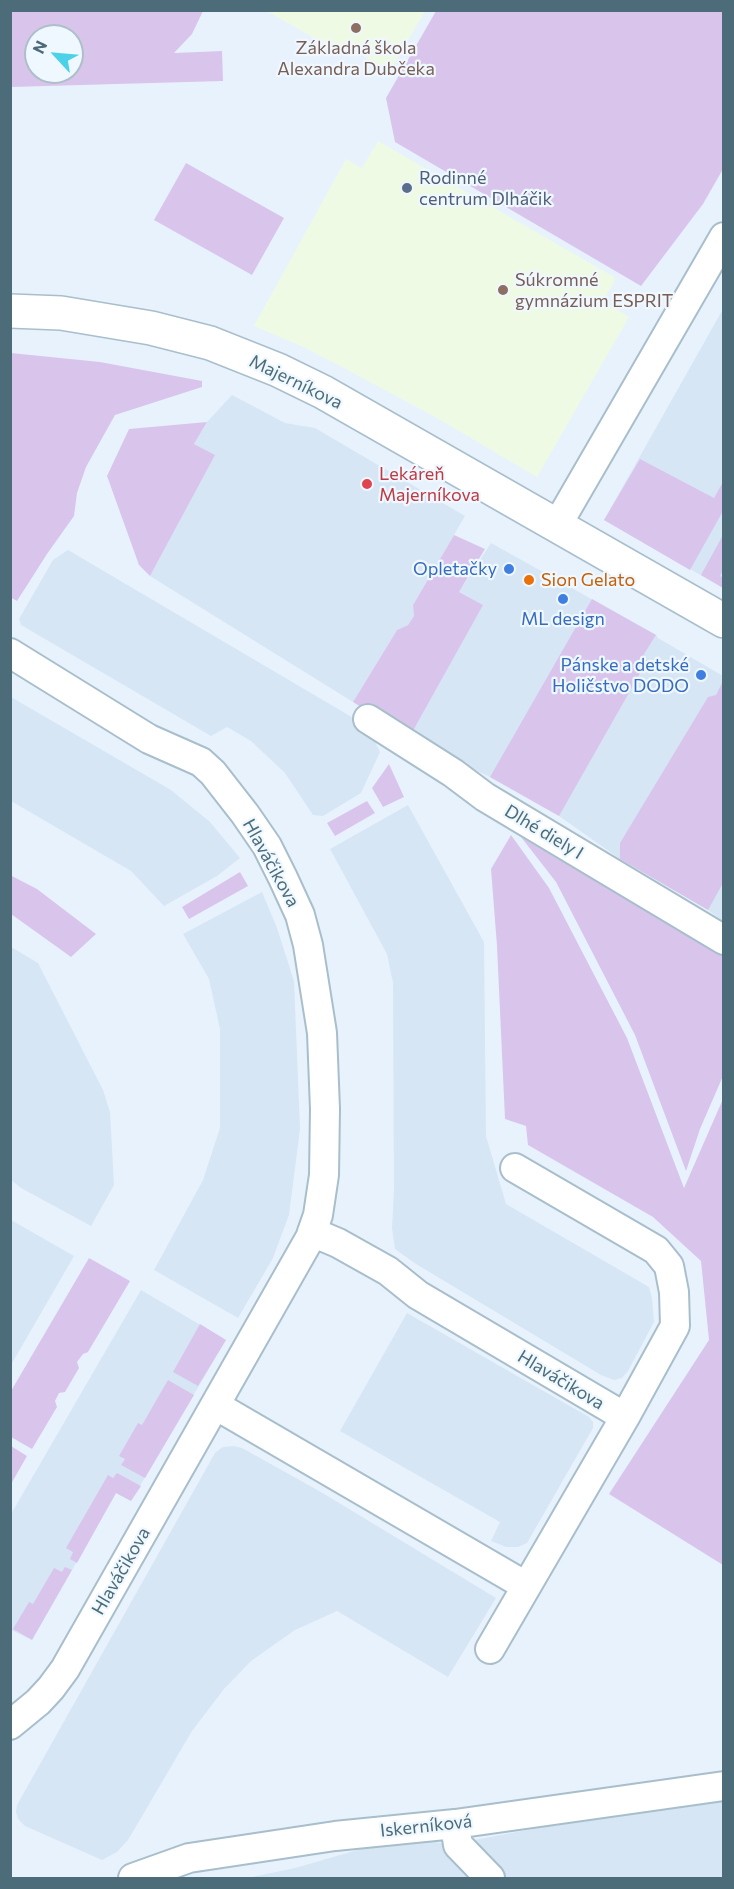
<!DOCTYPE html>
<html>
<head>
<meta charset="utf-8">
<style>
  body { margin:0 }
  #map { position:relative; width:734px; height:1889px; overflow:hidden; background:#e8f2fd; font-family:Commissioner,sans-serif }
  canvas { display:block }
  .frame { position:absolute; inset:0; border:12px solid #4b6c78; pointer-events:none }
  .north { position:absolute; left:24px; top:24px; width:60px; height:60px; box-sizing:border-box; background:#eff7ff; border:2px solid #adbfc9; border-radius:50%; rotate:296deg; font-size:16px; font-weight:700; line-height:24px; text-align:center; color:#4b6c78 }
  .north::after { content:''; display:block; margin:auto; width:21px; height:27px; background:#4bd2e9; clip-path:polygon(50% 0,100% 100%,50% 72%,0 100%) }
</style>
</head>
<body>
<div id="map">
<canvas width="734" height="1889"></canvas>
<div class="frame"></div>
<div class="north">N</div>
</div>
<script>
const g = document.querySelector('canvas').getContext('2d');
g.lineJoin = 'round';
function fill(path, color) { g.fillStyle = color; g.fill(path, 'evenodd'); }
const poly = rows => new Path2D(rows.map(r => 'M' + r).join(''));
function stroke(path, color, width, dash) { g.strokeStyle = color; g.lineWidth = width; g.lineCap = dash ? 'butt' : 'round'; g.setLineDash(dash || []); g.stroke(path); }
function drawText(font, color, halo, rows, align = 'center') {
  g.font = font + ' Commissioner,sans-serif'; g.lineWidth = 4.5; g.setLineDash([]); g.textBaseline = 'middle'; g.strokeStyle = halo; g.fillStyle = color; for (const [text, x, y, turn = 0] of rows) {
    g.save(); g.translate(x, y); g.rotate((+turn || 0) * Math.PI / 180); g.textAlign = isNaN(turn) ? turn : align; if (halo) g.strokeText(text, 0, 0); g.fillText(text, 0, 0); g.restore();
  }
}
const residential = poly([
  [723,309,723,588,604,520],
  [232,395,285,423,315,428,465,516,413,605,415,616,408,625,397,630,353,702,150,576,214,455,194,444,207,422],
  [491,543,656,635,658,638,723,676,723,921,708,910,620,859,559,816,490,777,409,738,482,605,459,592],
  [68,550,367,726,380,752,361,793,323,816,313,815,285,773,251,741,227,727,211,736,21,625,19,619,53,560],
  [11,697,171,790,210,822,240,858,217,876,164,906,131,871,11,801],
  [408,805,484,942,486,1136,506,1204,649,1287,652,1298,654,1322,628,1371,622,1378,614,1380,601,1375,416,1264,395,1249,392,1228,394,1190,393,983,387,954,330,849],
  [262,892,277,928,294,981,300,1129,289,1215,273,1258,238,1318,154,1270,203,1180,220,1128,220,1029,209,979,183,934],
  [11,947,38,963,103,1090,110,1112,114,1185,91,1226,21,1188,11,1180],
  [11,1220,74,1256,11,1365],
  [141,1290,226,1340,131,1501,116,1493,32,1640,11,1630,11,1514],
  [407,1313,589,1417,593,1422,593,1428,527,1543,518,1547,506,1547,491,1541,500,1522,340,1431],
  [234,1446,242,1448,321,1492,496,1598,448,1677,337,1611,295,1630,251,1661,224,1689,192,1731,128,1840,117,1852,102,1860,25,1826,18,1819,16,1812,17,1805,215,1453,223,1447],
  [723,1793,723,1878,500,1878,469,1841],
  [403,1837,448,1844,480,1878,247,1878,295,1868]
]);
const education = poly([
  [267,11,425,11,390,71,345,45,340,53],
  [378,141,614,277,614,282,603,301,629,317,537,477,437,418,342,367,303,347,254,326,346,159,362,168]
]);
const green = poly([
  [10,11,203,11,192,34,174,53,222,51,223,81,11,87],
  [36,36,72,36,72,72,36,72],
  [436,11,723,11,723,169,703,204,641,286,395,142,386,98],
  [186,163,284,218,252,275,154,220],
  [11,353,100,362,202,381,202,387,115,415,86,467,77,493,74,516,47,554,17,601,10,597],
  [207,422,194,444,215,455,150,576,139,565,107,476,129,429],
  [640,459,714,498,723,482,723,511,690,570,604,520],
  [454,535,485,549,459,592,483,605,409,738,353,702,397,630,408,625,414,616,413,605],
  [723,535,723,570,720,576,723,578,723,588,701,575],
  [592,599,656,635,644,654,647,661,559,816,490,777],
  [723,681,723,883,708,910,620,859,620,843,708,697,716,695],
  [389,764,404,797,383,807,372,788],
  [367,801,375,813,335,836,327,823],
  [511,835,549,888,627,1038,684,1188,723,1099,723,1565,609,1494,709,1340,701,1261,653,1217,528,1145,526,1126,505,1119,497,946,491,869],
  [521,837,723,956,723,1076,700,1129,686,1171,635,1035,556,882],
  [240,872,248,886,189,919,182,907],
  [10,875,37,889,96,934,71,957,11,914],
  [89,1258,130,1281,88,1352,83,1354,77,1362,79,1368,65,1392,59,1393,55,1401,57,1407,32,1449,11,1437,11,1391],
  [200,1324,226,1340,198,1386,173,1372],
  [168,1380,194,1395,145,1478,121,1465,125,1459,119,1456,138,1423,142,1425],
  [11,1446,27,1456,11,1484],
  [117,1473,141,1486,131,1501,116,1493,77,1563,70,1559,73,1552,66,1548,108,1475,113,1478],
  [65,1567,72,1570,32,1640,13,1629,29,1602,33,1604,54,1568,62,1572]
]);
const minor = poly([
  [556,527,724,237],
  [10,653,149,739,201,762,213,773,245,814,267,846,283,878,300,915,308,945,322,1033,325,1109,324,1175,318,1215,310,1238,65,1669,51,1688,38,1702,10,1725],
  [368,719,453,773,485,797,724,940],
  [312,1232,338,1243,388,1271,418,1295,625,1417],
  [215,1405,526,1586],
  [490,1649,625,1417,675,1326,674,1292,669,1266,656,1250,515,1168],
  [455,1824,458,1845,490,1878],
  [133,1878,189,1858,335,1836,455,1824,724,1786]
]);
const tertiary = poly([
  [10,311,61,313,151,328,210,343,278,370,323,392,724,621]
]);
const markers = [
  [356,28,6,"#8d6e63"],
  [407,188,6,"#5c6f8a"],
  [503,290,6,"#8d6e63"],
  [367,484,6,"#e0444e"],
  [509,569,6,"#3f7fe0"],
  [529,580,6,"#e8710a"],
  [563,599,6,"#3f7fe0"],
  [701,675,6,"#3f7fe0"]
];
const educationNames = [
  ["Základná škola",356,48],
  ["Alexandra Dubčeka",356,69],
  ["Súkromné",515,280,"left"],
  ["gymnázium ESPRIT",515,301,"left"]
];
const serviceNames = [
  ["Rodinné",419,178],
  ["centrum Dlháčik",419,199]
];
const streetNames = [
  ["Majerníkova",296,382,26],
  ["Dlhé diely I",544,832,31],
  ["Hlaváčikova",271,863,61],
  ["Hlaváčikova",561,1380,31],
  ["Hlaváčikova",121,1571,-60],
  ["Iskerníková",426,1826,-6]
];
const healthNames = [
  ["Lekáreň",379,474],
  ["Majerníkova",379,495]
];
const shopNames = [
  ["Opletačky",497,569],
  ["ML design",563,619,"center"],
  ["Pánske a detské",689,665],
  ["Holičstvo DODO",689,686]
];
const foodNames = [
  ["Sion Gelato",541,580]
];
fill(residential, '#d6e6f5');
fill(education, '#eefae4');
fill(green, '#d9c5ec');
stroke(minor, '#a8bfcb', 32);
stroke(tertiary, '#a8bfcb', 36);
stroke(minor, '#fff', 28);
stroke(tertiary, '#fff', 33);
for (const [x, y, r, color] of markers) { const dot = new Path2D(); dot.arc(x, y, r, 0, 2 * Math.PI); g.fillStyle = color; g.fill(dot); stroke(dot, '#eff7ff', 2); }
drawText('18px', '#785e54', '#eff7ff', educationNames);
drawText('18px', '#4e5e75', '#eff7ff', serviceNames, 'left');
drawText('18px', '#4b6c78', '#eff7ff', streetNames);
drawText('18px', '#be3a42', '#eff7ff', healthNames, 'left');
drawText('18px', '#366cbe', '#eff7ff', shopNames, 'right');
drawText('18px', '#c56008', '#eff7ff', foodNames, 'left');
</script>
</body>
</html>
